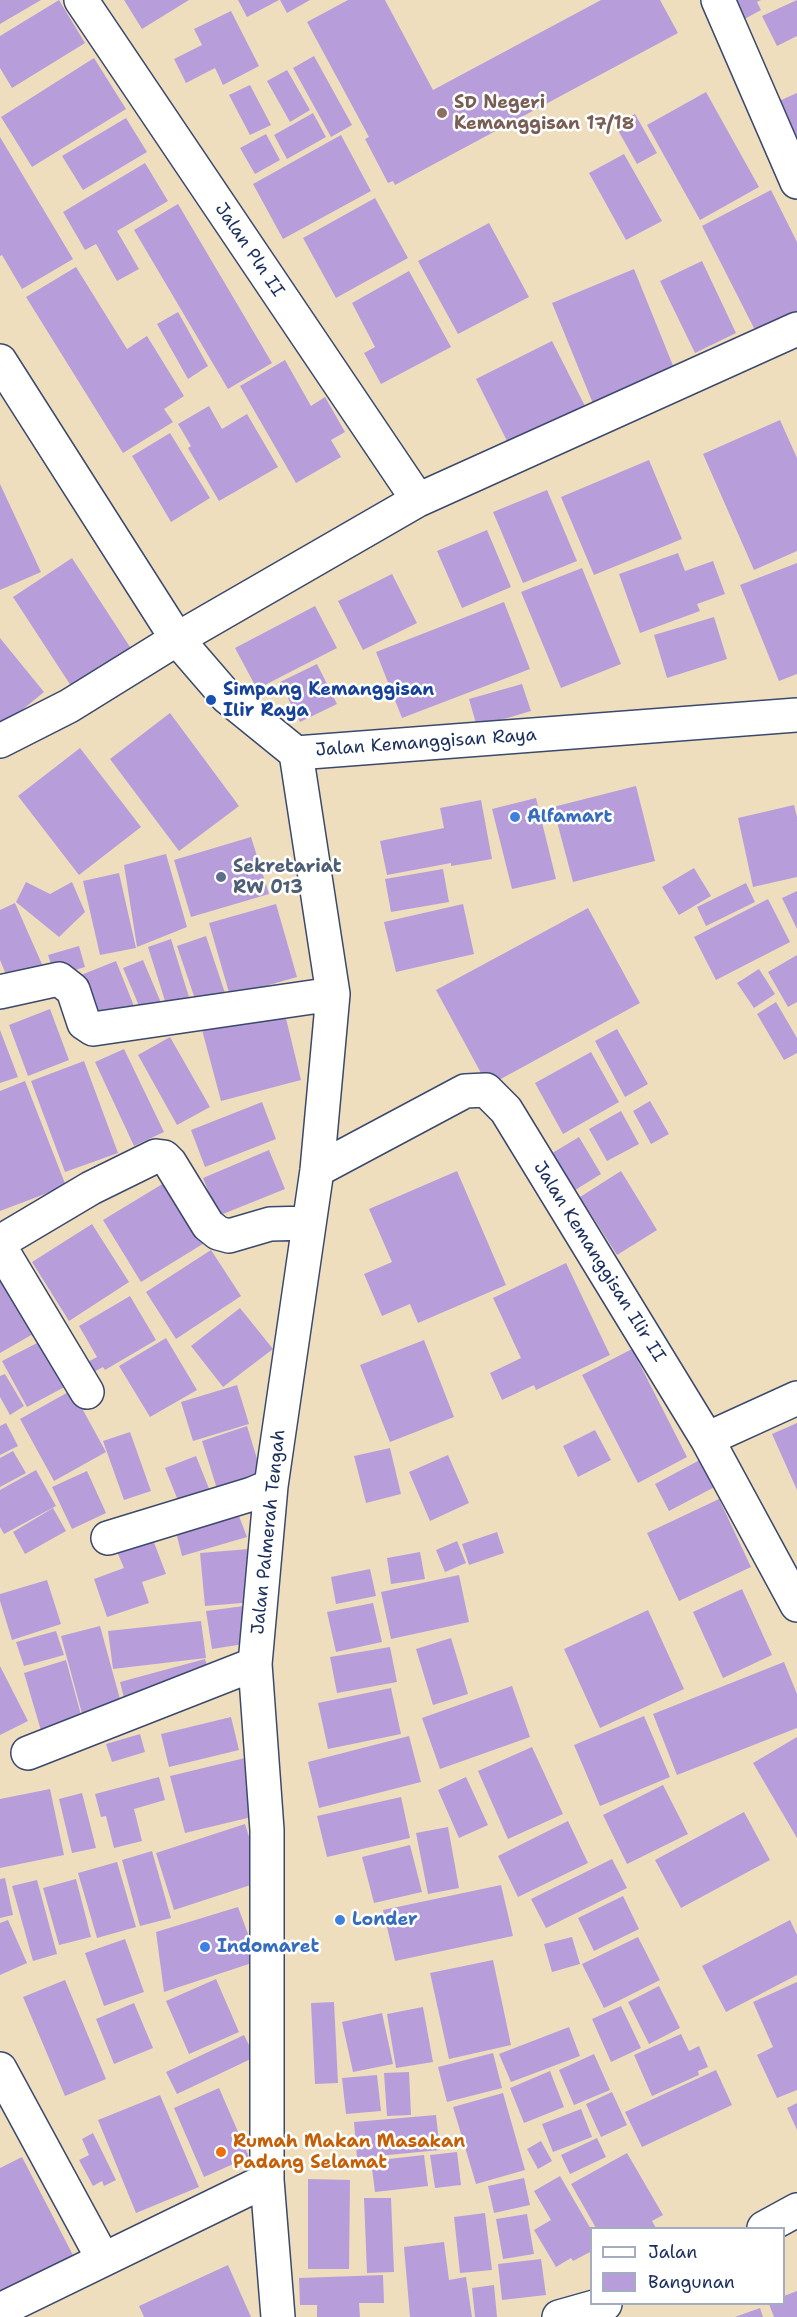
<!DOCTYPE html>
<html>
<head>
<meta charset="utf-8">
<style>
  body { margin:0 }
  #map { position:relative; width:797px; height:2317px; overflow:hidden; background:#eedebe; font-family:"Shantell Sans",sans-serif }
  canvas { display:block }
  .legend { position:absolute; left:590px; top:2227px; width:195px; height:78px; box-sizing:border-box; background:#fff; border:2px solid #a4acbf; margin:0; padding:8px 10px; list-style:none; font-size:18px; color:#1b2f5e }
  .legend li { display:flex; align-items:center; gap:12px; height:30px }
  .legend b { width:30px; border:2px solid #a4acbf }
</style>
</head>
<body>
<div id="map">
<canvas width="797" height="2317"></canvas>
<ul class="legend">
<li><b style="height:8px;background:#fff"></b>Jalan</li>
<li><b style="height:16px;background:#b79edb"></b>Bangunan</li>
</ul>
</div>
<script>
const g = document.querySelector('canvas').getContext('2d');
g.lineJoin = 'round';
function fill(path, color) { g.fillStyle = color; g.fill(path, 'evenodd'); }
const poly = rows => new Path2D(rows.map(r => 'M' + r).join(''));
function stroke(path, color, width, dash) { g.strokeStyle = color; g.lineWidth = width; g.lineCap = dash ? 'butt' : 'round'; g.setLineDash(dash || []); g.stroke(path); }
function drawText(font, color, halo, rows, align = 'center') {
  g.font = font + ' "Shantell Sans",sans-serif'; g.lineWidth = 5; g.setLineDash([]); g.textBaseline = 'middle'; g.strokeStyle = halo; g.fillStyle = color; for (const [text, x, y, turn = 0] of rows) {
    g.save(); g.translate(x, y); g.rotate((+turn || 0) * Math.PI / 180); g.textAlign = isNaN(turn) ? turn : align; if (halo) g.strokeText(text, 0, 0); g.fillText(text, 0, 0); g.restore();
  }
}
const building = poly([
  [0,0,41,0,0,24],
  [59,0,85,43,12,88,0,68,0,36],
  [124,0,189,0,142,29],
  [238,0,279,0,247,17],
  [280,0,310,0,287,13],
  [348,0,385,0,433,90,601,0,660,0,678,33,395,185,393,181,388,183,365,139,369,137,307,22],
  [731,0,761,0,757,2,761,10,741,21],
  [797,0,797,36,777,46,762,16],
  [231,11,259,66,223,85,215,68,186,83,174,59,202,45,194,29],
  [314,56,352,125,331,137,293,68],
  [94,58,126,109,32,167,1,117],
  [287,70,310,110,290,122,267,81],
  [250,85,271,125,250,135,229,95],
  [706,92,759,187,700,220,647,125],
  [797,93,797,142,779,101],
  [313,113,326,137,287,159,274,135],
  [635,114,657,153,637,164,615,125],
  [126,118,147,152,83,190,62,156],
  [266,134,280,160,255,174,240,148],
  [341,135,371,191,283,239,253,184],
  [0,137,73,259,22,289,2,255,0,256],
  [624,154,662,221,626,240,589,173],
  [145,163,168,201,117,231,139,269,117,281,96,244,85,250,63,212],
  [771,190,797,242,797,322,760,340,702,226],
  [375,198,408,258,336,298,303,238],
  [178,204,272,363,228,389,134,230],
  [489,223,529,297,458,334,418,261],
  [702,261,736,333,695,353,660,281],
  [76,267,127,349,147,336,184,396,164,409,173,422,123,453,26,297],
  [634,269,676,373,594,406,552,303],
  [409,271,451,347,381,384,364,353,375,347,352,303],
  [178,312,208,366,188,379,157,324],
  [552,341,585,406,509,445,476,379],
  [285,360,311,406,325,397,345,432,331,440,341,457,296,483,240,386],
  [209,406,222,429,247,414,278,467,219,501,188,448,191,446,178,424],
  [780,420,797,458,797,551,754,570,703,454],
  [170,433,210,498,171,522,132,456],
  [649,460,682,539,594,575,561,497],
  [0,484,41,572,0,590],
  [547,490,577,561,523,583,493,512],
  [487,530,511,587,462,608,437,551],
  [678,553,685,571,713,561,725,594,697,604,700,611,640,633,619,574],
  [72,558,132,650,73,689,13,597],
  [797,563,797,674,779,681,740,585],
  [582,568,621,664,561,688,521,592],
  [392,574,417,623,363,650,338,601],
  [504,602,530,669,402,718,376,652],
  [315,606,337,648,257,689,235,648],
  [714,617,727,659,667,678,654,635],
  [0,638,44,692,0,728],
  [317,664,337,704,300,722,280,682],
  [522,684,531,711,477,727,469,699],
  [170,713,239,806,179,851,110,759],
  [80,748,141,827,79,875,18,796],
  [636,786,655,861,573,882,553,807],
  [536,798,556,879,512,889,492,809],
  [481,800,492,859,451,866,451,863,387,875,380,841,444,828,440,808],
  [794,805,797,817,797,877,753,887,738,818],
  [251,837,269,894,191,917,174,860],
  [166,854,187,927,137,947,124,865],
  [694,868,711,896,679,915,662,887],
  [443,869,449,902,391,912,385,879],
  [119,873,136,948,100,955,83,881],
  [26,882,50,894,72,882,85,912,59,937,16,902],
  [746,883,755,902,706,926,697,907],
  [797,891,797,929,782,898],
  [768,899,790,942,716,980,694,937],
  [15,903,45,971,11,986,0,960,0,910],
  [276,904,297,977,230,996,209,923],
  [463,904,474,954,396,972,384,922],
  [588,908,640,1003,488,1086,436,990],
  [206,936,226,996,197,1005,177,946],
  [171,939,189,997,166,1004,148,947],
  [79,946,85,967,55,976,48,955],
  [797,955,797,1002,788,1007,768,972],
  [143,960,162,1005,142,1013,123,968],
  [116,961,136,1011,100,1024,81,975],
  [759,969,775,994,754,1008,737,983],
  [776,1002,797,1038,797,1053,784,1060,757,1014],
  [283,1006,301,1080,221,1101,201,1026],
  [50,1009,69,1060,28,1076,9,1025],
  [617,1029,648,1084,625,1097,595,1041],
  [0,1030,18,1077,0,1083],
  [170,1037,210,1107,177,1125,138,1055],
  [124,1049,164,1132,134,1146,95,1062],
  [591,1052,619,1102,563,1134,535,1083],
  [84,1061,118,1153,65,1172,31,1081],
  [25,1081,66,1186,0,1211,0,1091],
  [650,1101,669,1134,651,1144,633,1111],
  [262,1102,276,1139,205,1167,191,1130],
  [621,1111,639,1144,607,1161,589,1129],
  [579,1137,601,1174,572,1192,549,1155],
  [269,1150,285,1189,218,1216,203,1178],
  [457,1171,506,1285,418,1323,410,1304,382,1316,364,1274,392,1262,369,1209],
  [621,1171,657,1230,617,1255,580,1197],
  [169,1180,206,1242,141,1282,103,1220],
  [92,1224,129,1282,69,1321,32,1262],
  [211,1250,241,1296,176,1339,146,1292],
  [566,1263,610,1355,536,1390,534,1385,502,1400,490,1373,521,1358,493,1298],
  [0,1278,40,1330,0,1353],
  [130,1296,156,1340,105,1370,103,1367,92,1373,86,1363,97,1357,79,1326],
  [240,1308,273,1349,223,1387,191,1346],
  [47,1338,72,1383,27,1407,2,1361],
  [166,1338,197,1390,150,1417,119,1366],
  [424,1340,454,1417,390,1442,360,1365],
  [632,1349,687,1457,638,1483,582,1375],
  [5,1374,24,1406,10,1415,0,1397,0,1376],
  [237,1385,249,1424,193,1441,181,1402],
  [72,1390,106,1452,54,1481,20,1419],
  [6,1423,18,1446,0,1455,0,1426],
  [797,1423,797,1490,772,1434],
  [247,1426,262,1475,217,1489,202,1441],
  [595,1430,611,1460,578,1477,563,1446],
  [130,1432,151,1491,124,1500,103,1441],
  [390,1448,401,1494,366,1503,354,1456],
  [13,1451,26,1473,0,1487,0,1458],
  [448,1455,469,1503,430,1521,409,1472],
  [709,1455,724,1482,669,1511,655,1484],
  [196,1456,210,1491,179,1503,165,1468],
  [36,1470,56,1506,4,1534,0,1527,0,1490],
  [87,1471,106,1513,72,1529,52,1487],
  [719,1499,751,1567,679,1601,647,1533],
  [53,1508,66,1531,25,1554,13,1532],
  [237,1511,247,1537,182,1556,176,1532],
  [150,1532,166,1574,142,1582,149,1603,107,1617,94,1579,124,1568,115,1547],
  [497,1532,504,1553,469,1565,462,1544],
  [457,1541,466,1563,445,1572,436,1550],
  [249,1549,254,1602,205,1606,200,1553],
  [420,1552,425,1579,391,1584,387,1558],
  [370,1569,376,1596,336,1604,331,1577],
  [459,1575,469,1622,391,1639,381,1592],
  [47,1580,61,1624,12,1640,0,1601,0,1594],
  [742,1589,772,1655,723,1678,693,1612],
  [373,1603,382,1642,336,1652,327,1612],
  [244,1606,250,1643,212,1649,206,1611],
  [648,1610,684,1689,600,1728,564,1649],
  [201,1621,206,1658,113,1669,108,1631],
  [100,1626,123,1710,84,1721,61,1636],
  [56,1631,64,1655,24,1666,16,1642],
  [451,1638,468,1694,433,1705,416,1649],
  [390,1647,397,1682,337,1693,330,1657],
  [205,1659,211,1680,125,1702,120,1682],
  [66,1660,83,1722,42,1734,24,1673],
  [784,1662,797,1694,797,1728,677,1775,653,1714],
  [0,1666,28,1721,0,1735],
  [512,1686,530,1737,440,1769,422,1718],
  [391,1688,401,1734,328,1749,318,1703],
  [644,1716,670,1777,600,1806,574,1745],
  [231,1717,239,1750,169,1767,161,1734],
  [140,1734,145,1752,112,1762,106,1744],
  [409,1736,421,1782,319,1808,308,1762],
  [797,1737,797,1838,753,1763],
  [532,1747,563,1814,508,1839,478,1771],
  [245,1758,260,1815,185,1833,170,1776],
  [159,1777,165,1800,134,1809,142,1841,114,1848,106,1816,101,1817,95,1794],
  [466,1777,488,1825,459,1838,438,1790],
  [663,1785,688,1834,627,1864,603,1815],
  [50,1789,64,1855,0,1868,0,1799],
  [82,1793,96,1848,72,1853,59,1799],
  [401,1797,410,1838,327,1857,317,1816],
  [744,1812,770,1860,681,1908,655,1860],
  [568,1821,588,1863,518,1897,498,1856],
  [245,1824,263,1881,174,1910,156,1853],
  [448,1827,459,1888,428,1894,416,1833],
  [410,1845,422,1892,374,1903,362,1857],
  [152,1851,171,1918,140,1926,122,1860],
  [612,1859,627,1888,546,1928,531,1899],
  [117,1862,136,1927,97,1938,78,1873],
  [5,1878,13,1915,0,1918,0,1879],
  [76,1879,91,1937,59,1945,43,1888],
  [37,1880,57,1954,33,1961,12,1886],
  [501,1885,513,1936,395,1961,383,1910],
  [623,1896,639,1929,594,1951,578,1918],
  [238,1907,258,1961,164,1992,156,1932],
  [8,1920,27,1963,0,1975,0,1923],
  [790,1920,797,1935,797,1975,726,2012,702,1966],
  [572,1937,580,1964,552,1972,544,1944],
  [638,1937,660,1980,604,2008,582,1964],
  [125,1939,144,1992,104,2006,85,1953],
  [493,1960,511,2045,449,2059,430,1973],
  [216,1979,239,2032,189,2054,166,2001],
  [65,1980,106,2079,65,2096,23,1997],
  [797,1982,797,2090,777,2098,757,2055,773,2047,753,2002],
  [659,1986,680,2028,649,2044,628,2002],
  [334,2002,338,2083,315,2084,311,2003],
  [134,2003,153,2048,114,2064,96,2019],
  [621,2006,641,2048,611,2062,592,2019],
  [423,2007,433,2062,396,2068,387,2014],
  [382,2013,393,2064,353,2072,342,2022],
  [569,2027,580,2056,511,2082,499,2054],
  [681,2034,689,2051,699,2046,708,2067,698,2071,699,2075,652,2096,634,2055],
  [244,2035,255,2057,177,2094,166,2072],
  [493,2053,502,2088,447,2102,438,2067],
  [594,2054,610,2090,574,2105,559,2070],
  [716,2070,732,2105,642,2147,625,2112],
  [550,2071,564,2107,524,2123,510,2088],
  [409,2072,411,2115,387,2116,384,2073],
  [377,2075,381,2111,346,2114,342,2078],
  [219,2088,249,2157,204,2177,174,2108],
  [612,2092,627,2125,601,2137,586,2104],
  [503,2093,525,2170,476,2184,453,2107],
  [160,2095,199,2187,136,2213,98,2120],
  [797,2103,797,2130,787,2108],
  [581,2109,592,2137,553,2152,542,2124],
  [436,2115,440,2150,357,2158,354,2122],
  [93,2133,116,2180,104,2186,102,2181,93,2186,79,2160,89,2155,82,2139],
  [597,2138,606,2157,570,2174,561,2155],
  [541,2141,552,2161,538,2169,527,2149],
  [457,2152,461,2185,435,2188,430,2155],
  [627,2153,663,2215,652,2221,656,2228,596,2228,571,2184],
  [424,2155,428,2186,375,2192,371,2161],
  [22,2157,75,2259,0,2298,0,2168],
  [560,2176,592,2231,592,2251,573,2261,571,2258,556,2267,534,2230,551,2220,534,2191],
  [524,2178,530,2205,494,2213,488,2186],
  [308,2179,350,2180,349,2269,308,2269],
  [364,2198,391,2198,394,2272,367,2273],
  [485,2213,492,2270,460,2273,454,2217],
  [527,2214,534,2254,503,2259,496,2219],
  [444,2242,449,2280,466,2277,472,2317,410,2317,404,2247],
  [541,2259,546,2295,502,2300,498,2264],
  [228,2265,251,2317,144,2317,139,2306],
  [383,2275,384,2303,359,2303,360,2317,317,2317,317,2305,300,2305,299,2278],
  [494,2285,497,2317,475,2317,472,2288],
  [797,2291,797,2317,774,2317,769,2304,784,2304,784,2296],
  [760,2308,763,2317,735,2317]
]);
const minor = poly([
  [81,0,418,500],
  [718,0,797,182],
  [0,741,69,706,177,639,418,500,797,329],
  [0,992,59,979,73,990,84,1023,93,1029,333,994],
  [317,1170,465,1091,486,1090,506,1110,707,1439,797,1605],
  [0,1242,91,1188,156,1156,164,1157,170,1163,208,1225,218,1233,229,1236,270,1224,309,1223],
  [0,1247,87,1392],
  [707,1439,797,1398],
  [108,1538,252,1494,271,1486],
  [28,1753,255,1664],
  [0,2069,103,2259],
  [764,2228,797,2210],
  [0,2310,267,2180],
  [278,2317,267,2180,267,1830,255,1664,271,1486,317,1170,333,994,296,753],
  [559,2317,605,2304]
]);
const major = poly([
  [0,361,177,639,227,697,296,753,797,715]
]);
const markers = [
  [442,113,6,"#8d6e63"],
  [211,700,6,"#1a4fb4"],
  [515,817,6,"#3f7fe0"],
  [221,877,6,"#5c6f8a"],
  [340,1920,6,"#3f7fe0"],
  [205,1947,6,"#3f7fe0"],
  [221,2152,6,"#e8710a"]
];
const educationNames = [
  ["SD Negeri",454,103],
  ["Kemanggisan 17/18",454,124]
];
const streetNames = [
  ["Jalan Pln II",249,250,56],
  ["Jalan Kemanggisan Raya",426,743,-4],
  ["Jalan Kemanggisan Ilir II",599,1262,58],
  ["Jalan Palmerah Tengah",269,1532,-84]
];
const transitNames = [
  ["Simpang Kemanggisan",223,690],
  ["Ilir Raya",223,711]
];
const shopNames = [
  ["Alfamart",527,817],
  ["Londer",352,1920],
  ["Indomaret",217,1947]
];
const serviceNames = [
  ["Sekretariat",233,867],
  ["RW 013",233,888]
];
const foodNames = [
  ["Rumah Makan Masakan",233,2142],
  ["Padang Selamat",233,2163]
];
fill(building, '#b79edb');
stroke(minor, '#3b496c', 36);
stroke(major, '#3b496c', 36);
stroke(minor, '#fff', 33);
stroke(major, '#fff', 33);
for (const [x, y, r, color] of markers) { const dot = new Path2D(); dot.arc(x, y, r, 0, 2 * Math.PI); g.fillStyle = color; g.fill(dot); stroke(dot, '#fff', 2); }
drawText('bold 18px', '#785e54', '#fff', educationNames, 'left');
drawText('18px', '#1b2f5e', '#fff', streetNames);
drawText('bold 18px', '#164399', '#fff', transitNames, 'left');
drawText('bold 18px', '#366cbe', '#fff', shopNames, 'left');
drawText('bold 18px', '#4e5e75', '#fff', serviceNames, 'left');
drawText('bold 18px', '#c56008', '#fff', foodNames, 'left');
</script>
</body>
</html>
